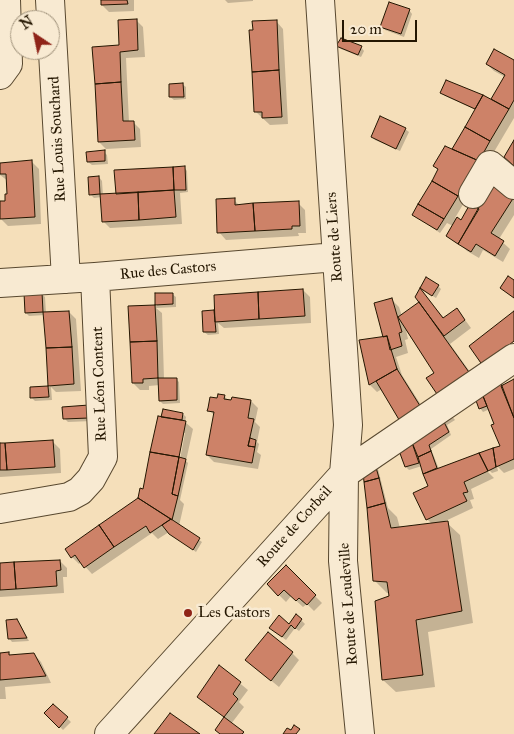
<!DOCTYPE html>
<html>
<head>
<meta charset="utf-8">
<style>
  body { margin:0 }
  #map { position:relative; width:514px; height:734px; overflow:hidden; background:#f5dfba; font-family:"IM FELL Great Primer",serif }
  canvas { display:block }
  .north { position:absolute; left:10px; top:10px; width:50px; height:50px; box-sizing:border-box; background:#f8ead2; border:1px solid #a3957e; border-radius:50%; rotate:326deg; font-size:14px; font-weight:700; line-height:20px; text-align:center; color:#241601 }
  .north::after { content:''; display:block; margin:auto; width:18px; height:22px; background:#8f2418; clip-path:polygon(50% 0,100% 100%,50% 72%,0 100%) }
  .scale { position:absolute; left:342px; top:20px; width:75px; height:22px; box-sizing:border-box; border:2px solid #241601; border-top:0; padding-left:6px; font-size:15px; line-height:18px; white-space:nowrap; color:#241601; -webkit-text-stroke:4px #f8ead2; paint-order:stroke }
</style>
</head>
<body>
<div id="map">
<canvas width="514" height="734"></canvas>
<div class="north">N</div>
<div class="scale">20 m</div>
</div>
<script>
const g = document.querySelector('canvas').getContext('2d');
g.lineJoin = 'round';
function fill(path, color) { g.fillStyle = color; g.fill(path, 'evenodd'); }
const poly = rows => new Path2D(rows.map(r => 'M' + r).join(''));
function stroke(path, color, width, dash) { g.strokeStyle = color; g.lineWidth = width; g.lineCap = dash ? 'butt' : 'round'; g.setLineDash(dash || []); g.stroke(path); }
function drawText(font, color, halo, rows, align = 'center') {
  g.font = font + ' "IM FELL Great Primer",serif'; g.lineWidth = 5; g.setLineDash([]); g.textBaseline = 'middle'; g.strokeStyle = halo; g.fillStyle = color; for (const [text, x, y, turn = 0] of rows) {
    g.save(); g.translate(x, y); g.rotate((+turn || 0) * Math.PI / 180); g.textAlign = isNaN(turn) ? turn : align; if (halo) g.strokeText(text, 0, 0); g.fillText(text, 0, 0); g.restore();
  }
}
const shadow = poly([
  [102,0,134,0,134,11,109,12,102,5],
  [225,0,253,0,253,1,228,3],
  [409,10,412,14,404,37,385,30,382,26],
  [136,20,143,27,145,57,126,58,129,122,133,122,140,129,141,147,106,149,99,142,120,46],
  [276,21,283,29,288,124,270,125,256,112],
  [338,46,361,47,364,51,361,57,341,49],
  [514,62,514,118,455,218,462,221,479,210,514,194,514,215,499,239,510,249,503,262,483,250,479,258,467,251,463,247,453,226,447,223,440,233,414,215,439,171,434,166,453,151,476,110,445,96,442,93,447,81,491,101,505,77,494,71,487,64],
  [182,84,186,87,186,99,174,100,170,97],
  [405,129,409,132,400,151,375,140,372,136],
  [104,152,107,155,108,164,92,165,88,162],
  [32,162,39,169,41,224,8,226,1,219,8,195,8,181,0,175,0,164],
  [184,167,187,171,188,192,180,193,182,224,110,228,103,221,102,197,94,198,90,194,99,177,102,181,103,196,117,195],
  [234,200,240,206,298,203,305,210,306,233,298,233,299,236,226,240,219,232],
  [438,286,441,289,436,298,421,289],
  [303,290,310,297,311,323,224,328,218,323,219,334,208,335,204,332,214,312,216,314],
  [420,290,444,318,457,309,471,328,450,344,478,383,435,373,406,330,408,339,405,340,408,353,396,357,402,375,428,416,382,389,377,392,370,385,361,341,385,338,392,300,399,307,402,316,421,303],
  [42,294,45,297,46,313,69,312,76,319,81,391,56,392,51,387,52,400,35,401,32,398,31,388,50,387,45,315,29,316,26,313],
  [172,294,176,297,176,307,156,308,162,313,164,379,176,379,179,382,180,403,163,404,160,401,160,385,149,386,149,390,140,390,133,383,129,308,157,306,156,295],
  [499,380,504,385,514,381,514,469,504,473,497,466,498,471,492,473,488,469,485,469,494,478,471,489,474,499,470,500,473,508,441,523,447,523,460,535,473,623,428,632,435,687,396,692,383,680,390,593,387,593,374,580,375,466,378,469,388,508,397,517,400,528,432,524,427,519,430,486,422,466,409,470,406,467,400,449,450,414,455,420,447,425,451,435,431,449,439,469,501,447,496,424,490,409,483,412,480,408],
  [224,396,229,401,251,401,258,408,255,422,260,427,257,442,259,444,257,452,261,455,258,469,214,462,207,455,215,416,209,410,218,399],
  [88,407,92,421,68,422,65,419],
  [183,414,186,417,185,422,193,429,186,461,188,463,180,500,184,504,179,526,202,542,196,552,169,532,158,539,152,533,92,574,81,562,79,564,72,557,140,499,144,490,159,418],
  [183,433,185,433,180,459,178,459],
  [53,442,60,449,61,473,0,477,0,444],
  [60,561,67,568,67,577,63,577,64,593,0,597,0,564],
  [286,567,322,603,314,611,307,604,303,607,291,596,286,602,268,584],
  [297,616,305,624,299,631,295,628,286,640,274,631,290,625],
  [17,620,20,624,29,641,12,642,9,638],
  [9,653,11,656,34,654,41,662,51,683,5,687,6,699,0,699,0,654],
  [292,653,299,660,279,687,246,660],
  [220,667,248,690,239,702,244,707,231,724,245,734,221,734,225,718,198,697],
  [53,705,71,722,63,730,46,713]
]);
const building = poly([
  [101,0,127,0,128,4,101,5,101,0],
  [389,2,410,9,401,34,380,27,389,2],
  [137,19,138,50,120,52,121,82,95,84,92,47,119,45,118,20,137,19],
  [277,20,279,70,252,72,249,30,253,30,252,21,277,20],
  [341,38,362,46,358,55,336,46,341,38],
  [494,49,514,60,514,100,509,109,491,99,505,75,486,64,494,49],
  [279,70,282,117,262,118,262,112,254,112,252,72,279,70],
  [446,80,483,95,475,109,440,93,446,80],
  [121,82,123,121,134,121,135,140,98,142,95,84,121,82],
  [183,83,184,97,169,97,169,84,183,83],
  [483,95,509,109,490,141,465,127,483,95],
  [380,116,406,128,396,149,371,137,380,116],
  [465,127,490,141,479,161,452,149,465,127],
  [514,140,514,166,504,157,514,140],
  [445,146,479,161,458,196,432,181,438,169,433,166,445,146],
  [105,150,105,161,87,162,86,152,105,150],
  [32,160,35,217,0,219,0,201,5,201,5,194,7,194,6,174,0,174,0,163,32,160],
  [185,166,186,190,174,190,173,167,185,166],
  [173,167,174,190,116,194,114,170,173,167],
  [99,176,100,194,89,195,88,177,99,176],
  [495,179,514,197,491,233,504,241,495,256,476,244,471,252,458,244,495,179],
  [432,181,458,196,444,219,418,204,432,181],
  [174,190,176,217,139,220,138,192,174,190],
  [138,192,139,220,102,222,100,194,138,192],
  [235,198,235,205,253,203,255,231,217,233,216,199,235,198],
  [299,201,300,226,292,226,292,229,255,231,253,203,299,201],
  [418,204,444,219,437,230,412,215,418,204],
  [470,204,479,209,458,244,446,236,457,217,461,220,470,204],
  [508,276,514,280,514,298,500,288,508,276],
  [426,277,439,285,432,296,420,288,426,277],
  [420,288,443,318,457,308,465,320,444,336,415,297,420,288],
  [303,289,305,316,259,319,258,292,303,289],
  [42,292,43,312,25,313,24,293,42,292],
  [258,292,259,319,215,322,214,295,258,292],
  [155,293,173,293,173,304,155,305,155,293],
  [392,298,402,332,399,333,402,346,390,350,387,336,383,337,374,303,392,298],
  [419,302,471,375,439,397,426,378,434,373,398,317,419,302],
  [155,305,157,341,130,342,128,306,155,305],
  [214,310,216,332,203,332,202,311,214,310],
  [69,311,72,347,46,348,43,312,69,311],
  [514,311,514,341,483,366,469,346,514,311],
  [387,336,397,369,369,385,359,340,387,336],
  [157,341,158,378,143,379,143,383,132,383,130,342,157,341],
  [72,347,74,384,48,386,46,348,72,347],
  [397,369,422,409,401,423,376,381,397,369],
  [158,378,177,378,177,400,159,401,158,378],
  [499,378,514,418,514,459,496,467,493,448,500,446,491,425,494,424,481,391,499,378],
  [514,379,514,418,501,386,514,379],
  [48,386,49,397,30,398,30,387,48,386],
  [481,391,487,406,479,409,474,395,481,391],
  [218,394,225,395,224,399,231,400,232,397,251,400,248,418,254,419,248,446,255,447,252,463,206,455,214,412,207,411,208,408,210,397,217,398,218,394],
  [89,405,89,418,63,419,62,407,89,405],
  [163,409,183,413,182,420,161,417,163,409],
  [158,416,186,421,179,457,150,452,158,416],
  [444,422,449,432,429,445,431,451,418,457,411,440,444,422],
  [250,438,256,440,255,447,248,446,250,438],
  [53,440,55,467,7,470,5,443,53,440],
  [411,440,419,463,405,467,398,448,411,440],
  [0,443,5,443,7,470,0,470,0,443],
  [493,448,496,467,488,471,479,453,493,448],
  [431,451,437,468,423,474,418,457,431,451],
  [150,452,179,457,172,494,178,496,172,520,138,498,140,488,143,489,150,452],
  [479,453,488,471,464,482,468,492,463,493,467,501,426,520,413,493,428,486,423,474,479,453],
  [179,457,186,459,178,496,172,494,179,457],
  [375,464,379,478,364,482,363,472,375,464],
  [379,478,385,503,367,508,364,482,379,478],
  [138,498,171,519,150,533,146,526,114,547,99,525,138,498],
  [385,503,391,528,448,521,462,611,416,620,423,675,382,680,375,601,389,596,387,582,373,581,367,508,385,503],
  [171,519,200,538,193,550,169,534,162,525,171,519],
  [99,525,114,547,84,568,75,555,71,558,65,549,99,525],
  [60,560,61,570,56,571,57,586,16,589,14,562,60,560],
  [14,562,16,589,0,590,0,563,14,562],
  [286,565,316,595,307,605,299,598,296,601,284,590,278,596,267,584,286,565],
  [296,614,302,619,295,629,291,625,282,637,269,628,279,615,289,624,296,614],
  [17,619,27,638,8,639,6,620,17,619],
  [268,632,293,652,271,681,245,660,268,632],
  [9,652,9,655,34,653,46,676,0,680,0,653,9,652],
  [219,665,241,682,233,694,238,699,224,717,197,697,219,665],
  [53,704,68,717,59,728,44,713,53,704],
  [170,713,200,734,154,734,170,713],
  [224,717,244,732,242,734,220,734,215,730,224,717],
  [294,725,300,729,296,734,283,734,287,728,291,730,294,725]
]);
const minor = poly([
  [50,0,66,279],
  [320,0,348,425,344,474,343,561,360,734],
  [0,75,8,64,6,0],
  [473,194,490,165,514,185],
  [0,283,95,277,336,257],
  [0,509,69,497,80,491,91,479,103,457,95,277],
  [109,734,344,474,514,358]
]);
const markers = [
  [188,613,5,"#8f2418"]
];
const streetNames = [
  ["Rue Louis Souchard",58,139,-93],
  ["Route de Liers",335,237,-94],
  ["Rue des Castors",168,271,-5],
  ["Rue Léon Content",100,384,-92],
  ["Route de Corbeil",295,527,-48],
  ["Route de Leudeville",349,604,-94]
];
const poiNames = [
  ["Les Castors",198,613]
];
fill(shadow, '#0003');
fill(building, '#cd8268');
stroke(building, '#241601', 1);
stroke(minor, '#58482f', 30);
stroke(minor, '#f8ead2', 28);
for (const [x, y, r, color] of markers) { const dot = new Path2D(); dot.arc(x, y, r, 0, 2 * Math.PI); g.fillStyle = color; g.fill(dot); stroke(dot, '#f8ead2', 2); }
drawText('15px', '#241601', '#f8ead2', streetNames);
drawText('15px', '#241601', '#f8ead2', poiNames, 'left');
</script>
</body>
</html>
